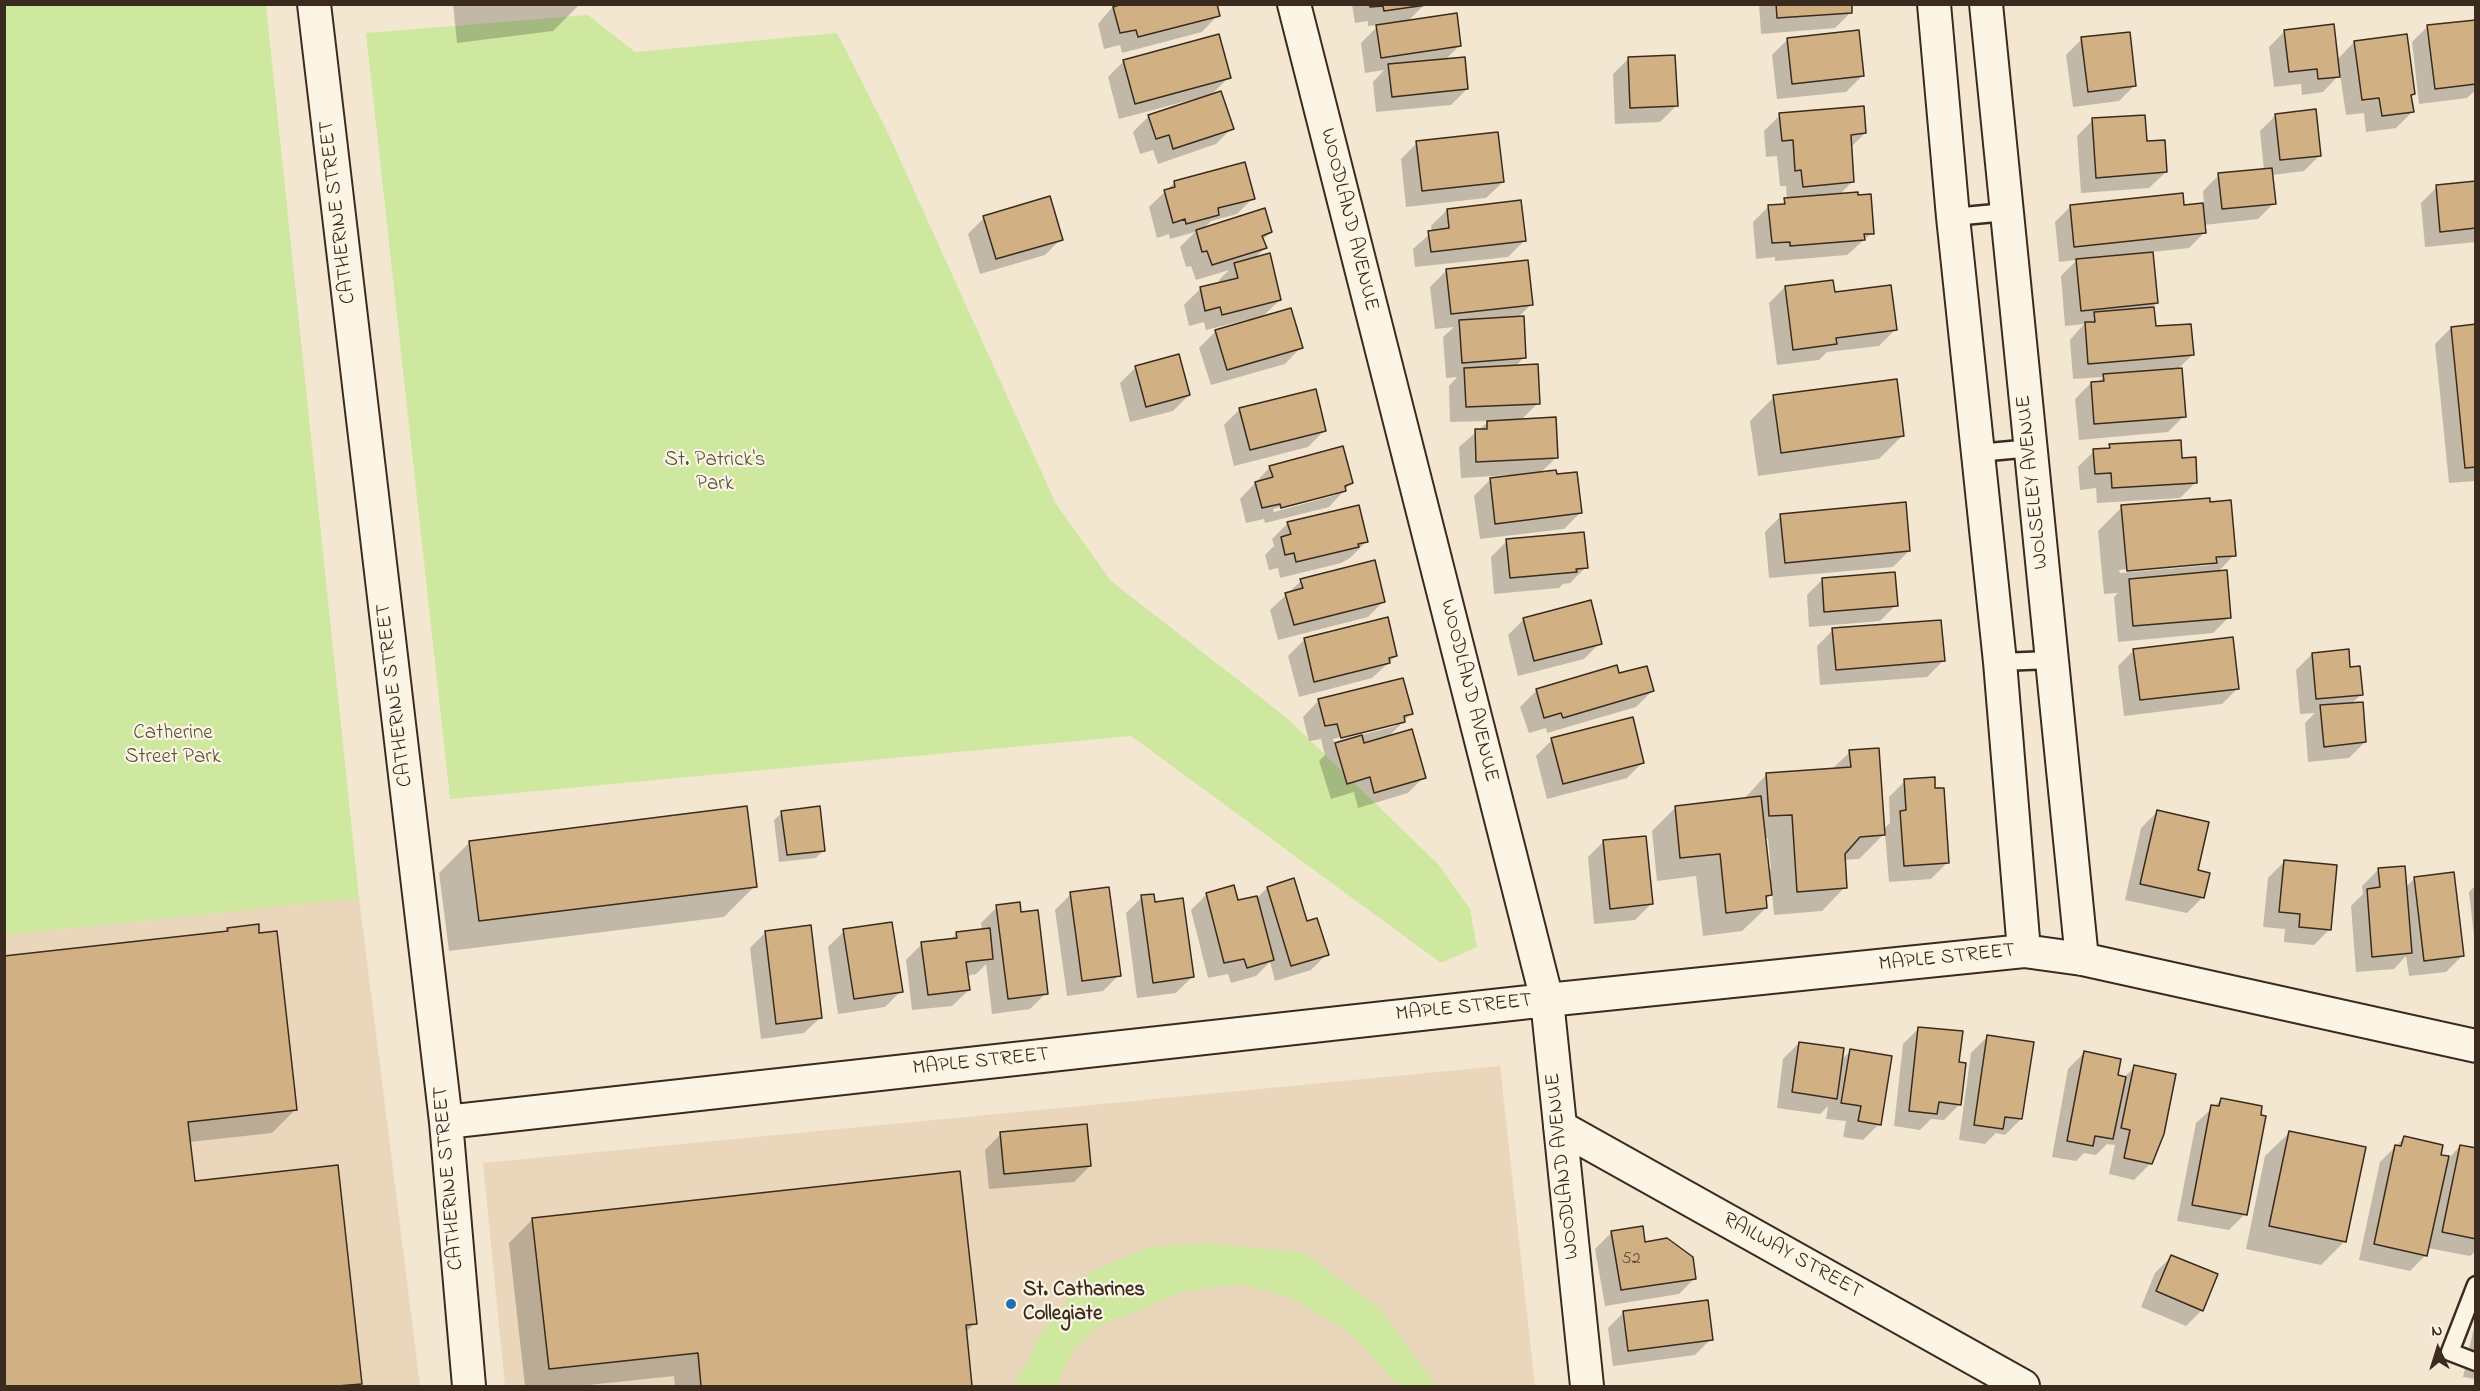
<!DOCTYPE html>
<html>
<head>
<meta charset="utf-8">
<style>
  body { margin:0 }
  #map { position:relative; width:2480px; height:1391px; overflow:hidden; background:#f3e7d2; font-family:"Indie Flower",sans-serif }
  canvas { display:block }
  .frame { position:absolute; inset:0; border:6px solid #3b2a1e; pointer-events:none }
  .north { position:absolute; left:2408px; top:1319px; width:60px; height:60px; -webkit-text-stroke:4px #fcf5e5; paint-order:stroke; rotate:356deg; font-size:16px; font-weight:700; line-height:24px; text-align:center; color:#3b2a1e }
  .north::after { content:''; display:block; margin:auto; width:21px; height:27px; background:#3b2a1e; clip-path:polygon(50% 0,100% 100%,50% 72%,0 100%) }
</style>
</head>
<body>
<div id="map">
<canvas width="2480" height="1391"></canvas>
<div class="frame"></div>
<div class="north">N</div>
</div>
<script>
const g = document.querySelector('canvas').getContext('2d');
g.lineJoin = 'round';
function fill(path, color) { g.fillStyle = color; g.fill(path, 'evenodd'); }
const poly = rows => new Path2D(rows.map(r => 'M' + r).join(''));
function stroke(path, color, width, dash) { g.strokeStyle = color; g.lineWidth = width; g.lineCap = dash ? 'butt' : 'round'; g.setLineDash(dash || []); g.stroke(path); }
function drawText(font, color, halo, rows, align = 'center') {
  g.font = font + ' "Indie Flower",sans-serif'; g.lineWidth = 4.5; g.setLineDash([]); g.textBaseline = 'middle'; g.strokeStyle = halo; g.fillStyle = color; for (const [text, x, y, turn = 0] of rows) {
    g.save(); g.translate(x, y); g.rotate((+turn || 0) * Math.PI / 180); g.textAlign = isNaN(turn) ? turn : align; if (halo) g.strokeText(text, 0, 0); g.fillText(text, 0, 0); g.restore();
  }
}
const built = poly([
  [359,898,420,1386,5,1386,4,935],
  [1500,1066,1535,1386,505,1386,483,1163]
]);
const green = poly([
  [5,4,266,5,359,898,5,935],
  [588,15,635,52,837,33,888,133,1056,504,1111,581,1287,718,1439,865,1470,909,1477,947,1441,963,1131,736,450,799,366,33],
  [1202,1243,1303,1252,1380,1308,1436,1386,1399,1386,1349,1332,1290,1297,1237,1284,1183,1292,1098,1327,1073,1351,1057,1386,1015,1386,1043,1330,1089,1273,1146,1248]
]);
const shadow = poly([
  [453,4,580,4,553,31,457,43],
  [1115,4,1215,4,1218,15,1202,32,1122,53,1120,45,1104,49,1098,24],
  [1352,4,1428,4,1422,7,1407,22,1460,45,1445,60,1467,89,1451,105,1376,112,1373,82,1384,70,1365,73,1361,43,1379,25,1368,26,1368,21,1355,23],
  [1759,4,1850,4,1851,12,1835,28,1761,34],
  [2476,21,2476,90,2467,98,2419,104,2412,42,2428,26],
  [2285,31,2337,60,2354,42,2414,94,2410,97,2412,112,2396,128,2366,132,2364,113,2346,115,2340,74,2323,92,2302,95,2301,84,2274,87,2269,47],
  [1788,39,1862,76,1846,92,1777,99,1772,55],
  [2082,39,2135,85,2119,101,2073,107,2066,55],
  [1629,58,1676,106,1660,122,1615,124,1613,74],
  [1124,61,1229,77,1210,96,1232,128,1216,144,1158,164,1153,150,1140,154,1133,132,1149,116,1198,100,1198,98,1119,119,1108,77],
  [1780,115,1865,133,1850,148,1853,181,1839,195,1872,233,1847,255,1775,261,1775,257,1756,259,1753,222,1769,206,1779,205,1787,200,1786,186,1780,186,1777,156,1766,157,1764,131],
  [2276,115,2320,155,2304,171,2272,175,2274,203,2258,219,2204,225,2205,232,2189,248,2152,252,2157,303,2153,307,2154,328,2192,355,2177,370,2184,416,2168,432,2079,440,2075,399,2091,383,2097,383,2103,377,2073,379,2070,340,2084,324,2065,326,2061,276,2077,260,2059,262,2055,222,2071,206,2183,207,2204,205,2203,191,2219,175,2264,170,2260,131],
  [2093,120,2146,143,2166,172,2149,188,2081,193,2077,136],
  [1417,143,1503,182,1486,198,1406,207,1401,159],
  [1175,182,1253,198,1237,214,1211,221,1203,229,1271,232,1262,240,1265,248,1254,259,1280,300,1261,318,1301,347,1285,364,1211,385,1199,348,1215,332,1246,323,1246,320,1206,330,1204,322,1189,326,1184,305,1200,289,1220,284,1219,280,1229,270,1196,280,1191,266,1186,267,1180,247,1195,232,1170,239,1169,234,1157,238,1149,207],
  [2476,183,2476,242,2425,247,2421,203,2437,187],
  [1447,210,1524,241,1508,257,1415,267,1413,249,1432,232,1431,226],
  [984,218,1061,239,1045,255,980,274,968,234],
  [1446,271,1531,304,1518,318,1524,357,1515,367,1538,403,1521,420,1557,457,1540,473,1580,513,1564,529,1480,539,1474,496,1490,480,1509,477,1509,475,1461,478,1459,447,1489,421,1450,422,1449,386,1457,377,1446,378,1443,337,1454,327,1435,329,1430,287],
  [1785,287,1833,294,1895,330,1879,346,1827,352,1819,360,1777,365,1769,303],
  [2476,326,2476,481,2449,483,2435,344,2451,328],
  [1136,367,1189,395,1173,411,1130,422,1120,383],
  [1774,397,1903,435,1879,459,1758,476,1750,421],
  [1240,409,1324,431,1308,447,1234,466,1224,425],
  [2110,446,2196,482,2180,498,2097,503,2096,488,2080,490,2078,467,2094,451,2106,450],
  [1270,467,1351,483,1329,507,1265,523,1264,519,1246,523,1240,499],
  [1336,492,1336,495,1274,512,1273,509],
  [2122,507,2234,555,2217,573,2229,617,2213,633,2118,642,2114,597,2118,593,2104,594,2098,531],
  [2211,562,2211,565,2120,573,2119,570],
  [1781,516,1909,551,1893,567,1769,578,1765,532],
  [1288,523,1366,542,1350,558,1341,563,1280,578,1278,568,1269,570,1265,555,1274,546,1272,539],
  [1507,541,1586,567,1570,583,1563,584,1559,588,1494,594,1491,557],
  [1823,579,1896,605,1880,621,1809,627,1807,595],
  [1301,581,1384,601,1368,617,1278,640,1270,610],
  [1524,619,1600,643,1584,659,1518,676,1508,635],
  [1833,630,1943,661,1927,677,1820,685,1817,646],
  [1304,640,1396,656,1372,678,1299,697,1288,656],
  [2134,650,2238,688,2222,704,2124,716,2118,666],
  [2312,654,2349,668,2362,694,2351,704,2365,742,2349,758,2308,762,2305,723,2315,713,2300,714,2296,670],
  [1618,675,1652,691,1636,707,1547,733,1546,728,1529,733,1520,707,1536,691],
  [1319,700,1411,714,1387,738,1424,777,1408,793,1358,808,1354,792,1331,799,1319,761,1325,755,1321,739,1309,741,1303,717],
  [1396,723,1396,726,1334,742,1333,739],
  [1552,740,1643,762,1627,778,1547,799,1536,756],
  [1850,752,1883,830,1890,823,1889,797,1905,781,1934,790,1947,863,1931,879,1889,882,1885,833,1859,859,1843,860,1845,887,1822,911,1774,915,1772,893,1765,900,1766,908,1742,931,1703,936,1696,876,1657,881,1652,831,1676,807,1743,800,1767,774,1832,769],
  [1765,838,1768,838,1771,869,1768,869],
  [2157,812,2196,871,2203,897,2187,913,2125,900,2141,828],
  [782,813,824,850,816,858,779,862,774,820],
  [1604,841,1651,904,1635,920,1594,924,1588,857],
  [470,842,755,886,724,917,449,951,439,873],
  [2284,862,2330,929,2314,945,2284,942,2285,929,2263,927,2268,878],
  [2378,870,2405,888,2415,878,2462,956,2446,972,2409,976,2406,956,2394,969,2356,972,2351,906,2363,894,2362,886],
  [2476,885,2476,953,2469,892],
  [1267,888,1307,923,1327,954,1311,970,1275,981,1270,962,1256,976,1231,983,1228,974,1208,978,1191,910,1207,894,1237,902,1256,899],
  [1071,894,1119,975,1103,991,1067,996,1055,910],
  [1142,897,1192,977,1176,993,1137,998,1126,913],
  [997,907,1020,913,1046,993,1030,1009,992,1014,986,964,976,974,967,976,969,990,952,1006,912,1010,906,960,922,944,950,940,957,933,982,930,981,923],
  [228,929,296,1109,272,1133,189,1142,194,1183,361,1383,357,1386,4,1386,4,957,224,933],
  [844,931,901,991,885,1007,838,1014,828,947],
  [766,932,821,1017,804,1033,761,1039,750,948],
  [1919,1028,1960,1104,1944,1120,1931,1119,1920,1130,1894,1126,1903,1044],
  [1987,1037,2021,1119,2005,1135,1996,1133,1985,1144,1959,1140,1971,1053],
  [1799,1043,1841,1060,1851,1051,1879,1124,1863,1140,1843,1137,1846,1121,1826,1119,1828,1106,1820,1114,1777,1108,1783,1059],
  [2084,1053,2116,1076,2123,1078,2135,1067,2150,1164,2134,1180,2109,1174,2115,1145,2107,1144,2096,1155,2084,1153,2076,1161,2052,1157,2068,1069],
  [2221,1100,2245,1214,2229,1230,2177,1221,2196,1123],
  [2289,1133,2345,1241,2321,1265,2246,1249,2265,1156],
  [1001,1134,1090,1166,1074,1182,989,1189,985,1150],
  [2404,1138,2439,1156,2449,1158,2460,1146,2476,1150,2476,1251,2470,1256,2428,1248,2426,1255,2410,1271,2359,1260,2380,1162],
  [533,1219,975,1323,965,1333,971,1386,675,1386,674,1376,579,1386,525,1386,509,1243],
  [1611,1233,1644,1244,1695,1278,1679,1294,1605,1306,1595,1249],
  [2171,1257,2202,1310,2186,1326,2141,1307,2155,1273],
  [1624,1312,1711,1339,1695,1355,1613,1366,1608,1328],
  [2476,1318,2476,1379,2463,1377]
]);
const building = poly([
  [1122,4,1217,4,1220,16,1138,37,1136,30,1120,33,1113,7,1122,4],
  [1370,4,1426,4,1426,5,1384,11,1383,6,1370,7,1370,4],
  [1776,4,1852,4,1852,13,1777,18,1776,4],
  [1457,13,1461,46,1381,58,1376,25,1457,13],
  [2476,20,2476,84,2435,89,2427,25,2476,20],
  [2334,24,2340,77,2318,79,2317,69,2289,72,2284,30,2334,24],
  [1859,30,1864,76,1792,84,1787,38,1859,30],
  [2130,32,2136,86,2088,92,2081,37,2130,32],
  [1219,34,1231,78,1135,104,1123,60,1219,34],
  [2407,34,2415,94,2411,95,2414,112,2382,116,2379,98,2362,100,2354,41,2407,34],
  [1675,55,1678,106,1630,108,1628,57,1675,55],
  [1465,57,1468,89,1392,97,1388,64,1465,57],
  [1221,91,1234,129,1173,149,1169,135,1156,139,1148,115,1221,91],
  [1864,106,1866,133,1851,135,1854,182,1803,187,1801,170,1795,171,1793,140,1782,141,1779,113,1864,106],
  [2316,109,2321,156,2280,160,2275,114,2316,109],
  [2145,115,2147,141,2165,140,2167,172,2096,178,2092,118,2145,115],
  [1498,132,1504,182,1422,191,1416,141,1498,132],
  [1245,162,1255,199,1218,208,1219,215,1186,224,1185,219,1173,223,1164,190,1175,187,1174,181,1245,162],
  [2272,168,2276,204,2222,209,2218,173,2272,168],
  [2476,181,2476,228,2440,232,2436,185,2476,181],
  [1858,192,1858,195,1871,194,1874,234,1864,234,1865,240,1790,246,1790,242,1772,243,1768,205,1785,204,1784,198,1858,192],
  [2183,193,2184,205,2203,203,2206,233,2074,247,2070,205,2183,193],
  [1050,196,1063,240,996,259,983,216,1050,196],
  [1521,200,1526,241,1431,252,1428,231,1449,228,1447,209,1521,200],
  [1265,208,1272,232,1262,236,1267,248,1212,265,1207,251,1202,252,1196,230,1265,208],
  [2153,252,2158,303,2081,311,2076,259,2153,252],
  [1270,253,1281,300,1222,315,1220,307,1205,311,1200,287,1238,278,1234,263,1270,253],
  [1528,260,1533,305,1451,314,1446,269,1528,260],
  [1833,280,1835,292,1891,285,1897,330,1836,338,1837,344,1793,350,1785,286,1833,280],
  [2154,307,2156,326,2191,324,2194,355,2088,364,2085,322,2095,322,2094,312,2154,307],
  [1291,308,1303,348,1227,370,1215,330,1291,308],
  [1524,316,1526,358,1462,363,1459,320,1524,316],
  [2476,324,2476,467,2465,468,2451,327,2476,324],
  [1179,354,1190,395,1146,407,1135,366,1179,354],
  [1538,364,1540,404,1466,407,1464,368,1538,364],
  [2182,368,2186,417,2094,424,2091,382,2104,381,2103,374,2182,368],
  [1897,379,1904,436,1781,453,1773,395,1897,379],
  [1316,389,1326,431,1250,450,1239,408,1316,389],
  [1556,417,1558,458,1476,462,1475,429,1487,429,1487,421,1556,417],
  [2181,440,2182,458,2196,457,2197,483,2112,488,2111,473,2095,474,2093,449,2110,448,2109,444,2181,440],
  [1343,446,1353,483,1345,486,1346,491,1281,508,1280,504,1262,508,1255,482,1273,477,1269,466,1343,446],
  [1556,470,1557,474,1577,472,1582,513,1495,524,1490,478,1556,470],
  [2210,498,2210,502,2231,500,2236,556,2216,557,2217,563,2127,571,2121,505,2210,498],
  [1906,502,1910,551,1785,563,1780,514,1906,502],
  [1359,505,1368,542,1358,544,1359,547,1296,562,1294,553,1285,555,1281,537,1291,534,1287,522,1359,505],
  [1584,532,1588,568,1576,569,1577,572,1510,578,1506,539,1584,532],
  [1375,560,1385,602,1294,625,1285,593,1303,588,1300,579,1375,560],
  [2227,570,2231,618,2133,626,2129,579,2227,570],
  [1895,572,1898,606,1824,612,1822,578,1895,572],
  [1591,600,1602,644,1534,661,1523,618,1591,600],
  [1388,617,1397,656,1389,658,1390,663,1314,682,1304,638,1388,617],
  [1941,620,1945,661,1836,670,1832,628,1941,620],
  [2233,637,2239,689,2140,700,2133,649,2233,637],
  [2349,649,2350,667,2360,666,2363,695,2316,699,2312,653,2349,649],
  [1617,665,1619,673,1647,666,1654,691,1563,718,1561,713,1544,718,1536,689,1617,665],
  [1403,678,1413,714,1404,716,1405,722,1341,738,1337,724,1325,726,1318,699,1403,678],
  [2363,702,2366,742,2324,747,2320,705,2363,702],
  [1633,717,1644,763,1563,784,1551,738,1633,717],
  [1412,729,1426,778,1374,793,1370,777,1347,784,1335,743,1362,735,1364,743,1412,729],
  [1879,748,1885,835,1860,837,1845,854,1847,888,1797,892,1792,815,1769,816,1766,773,1851,767,1849,750,1879,748],
  [1935,777,1935,788,1944,788,1949,863,1904,866,1900,811,1906,810,1904,779,1935,777],
  [1761,796,1772,895,1766,896,1767,908,1726,913,1720,854,1680,858,1675,806,1761,796],
  [747,806,757,887,479,921,469,841,747,806],
  [820,806,825,851,787,855,781,811,820,806],
  [2157,810,2209,822,2198,870,2210,873,2204,898,2140,884,2157,810],
  [1646,836,1653,904,1610,909,1603,840,1646,836],
  [2284,860,2337,865,2331,930,2299,927,2300,914,2279,912,2284,860],
  [2405,866,2412,953,2372,957,2367,889,2380,887,2378,868,2405,866],
  [2454,872,2464,956,2424,961,2414,877,2454,872],
  [1294,878,1307,921,1317,918,1329,955,1291,966,1267,887,1294,878],
  [1234,885,1238,900,1257,896,1274,960,1247,968,1244,959,1224,963,1206,893,1234,885],
  [1109,887,1121,976,1082,981,1070,892,1109,887],
  [1154,894,1155,902,1183,898,1194,977,1153,983,1141,895,1154,894],
  [1020,902,1021,912,1038,910,1048,994,1008,999,996,905,1020,902],
  [892,922,903,992,854,999,843,929,892,922],
  [259,924,259,933,277,931,297,1110,188,1122,195,1181,338,1165,362,1384,337,1386,4,1386,4,956,228,931,227,928,259,924],
  [811,925,822,1018,776,1024,765,931,811,925],
  [990,928,993,959,966,962,970,990,928,995,921,942,957,938,956,932,990,928],
  [1918,1027,1963,1031,1959,1062,1966,1063,1961,1105,1939,1102,1937,1114,1909,1111,1918,1027],
  [1987,1035,2034,1042,2022,1119,2005,1117,2003,1129,1974,1125,1987,1035],
  [1799,1042,1844,1048,1837,1099,1792,1092,1799,1042],
  [1850,1049,1892,1056,1881,1125,1858,1121,1861,1106,1841,1103,1850,1049],
  [2084,1051,2121,1059,2118,1075,2126,1077,2113,1139,2095,1136,2093,1146,2067,1141,2084,1051],
  [2134,1065,2176,1074,2164,1134,2152,1164,2124,1158,2130,1130,2121,1128,2134,1065],
  [2221,1098,2262,1106,2261,1115,2266,1116,2247,1215,2192,1205,2211,1105,2219,1106,2221,1098],
  [1087,1124,1091,1166,1004,1174,1000,1132,1087,1124],
  [2289,1131,2366,1147,2346,1242,2269,1226,2289,1131],
  [2404,1136,2443,1145,2441,1155,2449,1156,2427,1256,2374,1244,2395,1145,2401,1146,2404,1136],
  [2460,1145,2476,1148,2476,1239,2442,1232,2460,1145],
  [960,1171,977,1324,966,1325,972,1386,701,1386,698,1353,549,1369,532,1218,960,1171],
  [1643,1226,1645,1242,1667,1238,1693,1257,1696,1279,1621,1290,1611,1231,1643,1226],
  [2171,1255,2218,1274,2203,1311,2156,1291,2171,1255],
  [1708,1300,1713,1340,1628,1351,1623,1311,1708,1300]
]);
const lane = poly([
  [1953,217,2006,212],
  [1978,453,2032,448],
  [2000,662,2051,660],
  [2476,1285,2450,1352,2476,1362]
]);
const street = poly([
  [314,4,446,1122,469,1386],
  [1294,4,1547,1000,1587,1386],
  [1934,4,1953,217,2000,662,2024,951],
  [1986,4,2082,959],
  [446,1122,1547,1000,2024,951,2082,959,2476,1046],
  [1560,1127,2023,1386]
]);
const markers = [
  [1011,1304,6,"#1f6fb2"]
];
const numberNames = [
  ["52",1631,1260]
];
const streetNames = [
  ["CATHERINE STREET",339,212,-97],
  ["WOODLAND AVENUE",1348,220,76],
  ["WOLSELEY AVENUE",2034,482,-96],
  ["WOODLAND AVENUE",1468,691,76],
  ["CATHERINE STREET",396,695,-97],
  ["MAPLE STREET",1947,959,-6],
  ["MAPLE STREET",1464,1009,-6],
  ["MAPLE STREET",981,1063,-6],
  ["WOODLAND AVENUE",1564,1166,-96],
  ["CATHERINE STREET",450,1178,-95],
  ["RAILWAY STREET",1792,1257,29]
];
const parkNames = [
  ["St. Patrick's",715,462],
  ["Park",715,486],
  ["Catherine",173,735],
  ["Street Park",173,759]
];
const poiNames = [
  ["St. Catharines",1023,1292],
  ["Collegiate",1023,1316]
];
fill(built, '#e9d6bb');
fill(green, '#cee89f');
fill(shadow, '#0003');
fill(building, '#d1b084');
stroke(building, '#3b2a1e', 1.5);
stroke(lane, '#3b2a1e', 21);
stroke(street, '#3b2a1e', 36);
stroke(lane, '#fcf5e5', 16);
stroke(street, '#fcf5e5', 32);
for (const [x, y, r, color] of markers) { const dot = new Path2D(); dot.arc(x, y, r, 0, 2 * Math.PI); g.fillStyle = color; g.fill(dot); stroke(dot, '#fcf5e5', 2); }
drawText('18px', '#604c38', null, numberNames);
drawText('21px', '#3b2a1e', '#fcf5e5', streetNames);
drawText('21px', '#585038', '#fcf5e5', parkNames);
drawText('bold 21px', '#3b2a1e', '#fcf5e5', poiNames, 'left');
</script>
</body>
</html>
